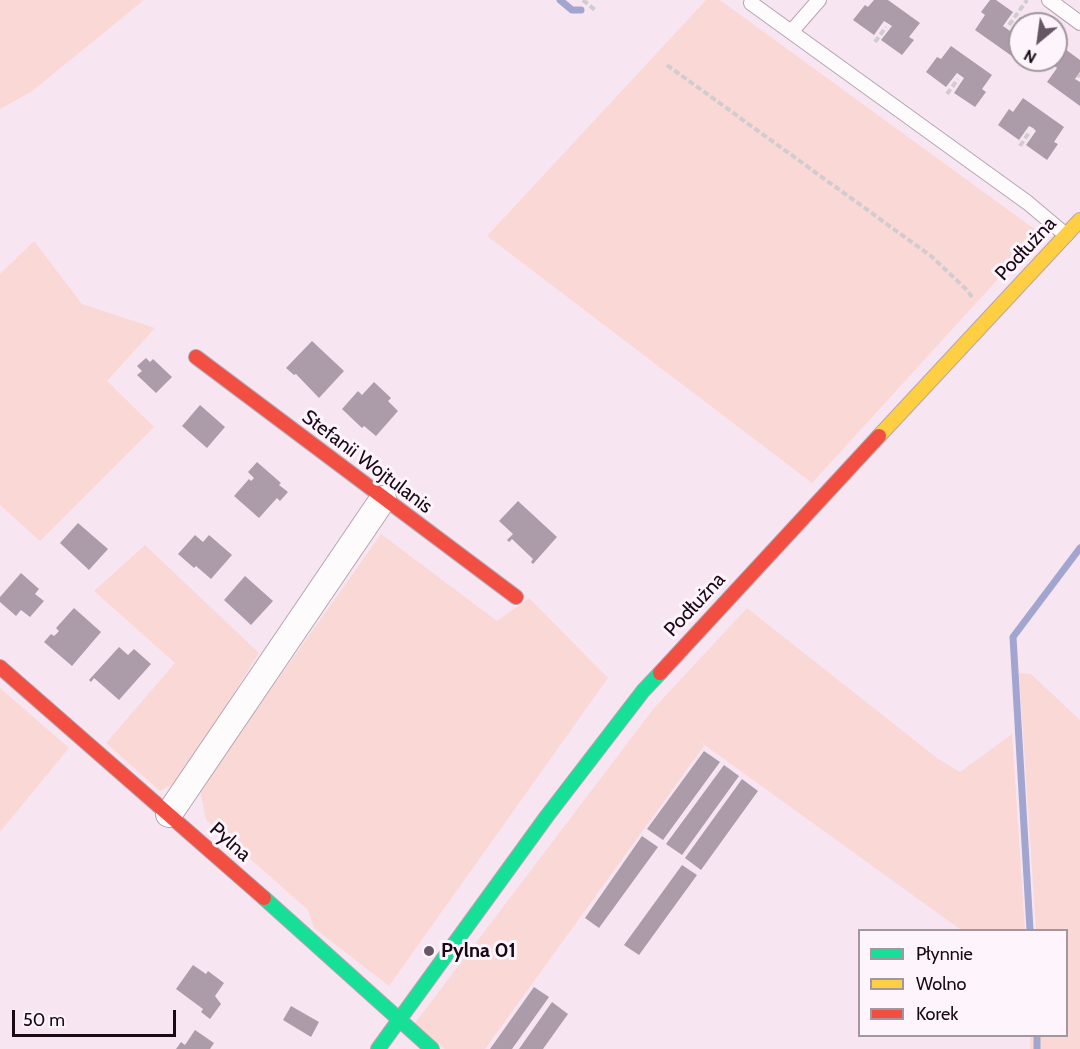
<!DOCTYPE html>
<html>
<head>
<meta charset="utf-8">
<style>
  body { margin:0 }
  #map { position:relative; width:1080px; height:1049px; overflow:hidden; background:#f7e6f2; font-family:Cabin,sans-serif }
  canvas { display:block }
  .legend { position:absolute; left:858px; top:929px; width:210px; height:108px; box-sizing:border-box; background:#fef4fb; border:2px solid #a2969f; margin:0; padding:8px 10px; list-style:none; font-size:18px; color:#190916 }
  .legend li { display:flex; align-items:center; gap:12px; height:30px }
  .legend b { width:30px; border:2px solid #a2969f }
  .north { position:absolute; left:1008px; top:12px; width:60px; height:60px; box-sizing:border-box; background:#fef4fb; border:2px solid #a2969f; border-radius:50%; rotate:209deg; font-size:16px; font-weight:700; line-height:24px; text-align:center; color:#190916 }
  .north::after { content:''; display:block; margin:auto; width:21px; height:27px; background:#675663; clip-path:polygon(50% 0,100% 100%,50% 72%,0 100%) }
  .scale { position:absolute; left:12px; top:1010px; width:164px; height:27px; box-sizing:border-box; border:3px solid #190916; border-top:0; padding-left:8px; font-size:18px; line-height:21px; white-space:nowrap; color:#190916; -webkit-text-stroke:4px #fef4fb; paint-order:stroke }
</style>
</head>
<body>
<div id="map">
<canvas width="1080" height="1049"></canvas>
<ul class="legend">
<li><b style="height:8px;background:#16e098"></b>Płynnie</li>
<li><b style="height:8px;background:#ffcf43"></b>Wolno</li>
<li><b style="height:8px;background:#f24e42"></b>Korek</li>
</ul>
<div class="north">N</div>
<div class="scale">50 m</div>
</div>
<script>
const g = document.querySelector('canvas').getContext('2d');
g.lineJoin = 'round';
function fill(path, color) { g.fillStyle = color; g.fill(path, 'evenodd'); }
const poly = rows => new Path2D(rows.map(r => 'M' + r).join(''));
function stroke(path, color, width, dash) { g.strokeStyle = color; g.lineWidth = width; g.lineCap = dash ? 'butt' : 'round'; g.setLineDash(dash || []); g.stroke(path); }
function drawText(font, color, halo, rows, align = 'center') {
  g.font = font + ' Cabin,sans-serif'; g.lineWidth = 6; g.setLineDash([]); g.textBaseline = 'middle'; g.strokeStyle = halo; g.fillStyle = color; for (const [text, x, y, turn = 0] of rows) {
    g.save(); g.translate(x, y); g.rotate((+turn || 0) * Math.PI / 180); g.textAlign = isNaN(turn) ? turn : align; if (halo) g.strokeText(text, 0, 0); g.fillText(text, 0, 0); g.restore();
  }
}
const green = poly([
  [0,0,144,0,31,92,0,109],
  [706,0,720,0,1040,233,812,483,487,236],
  [34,241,82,304,155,328,107,381,154,427,40,541,0,505,0,274],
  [381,534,497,621,529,598,608,678,389,986,314,928,308,910,206,820,200,789],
  [145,545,259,653,179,781,160,791,106,743,175,663,94,591],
  [747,608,937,758,960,772,1012,734,1025,930,961,930,699,741,704,746,485,1049,445,1049,415,1023,654,708],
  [1019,673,1031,674,1080,720,1080,1049,1030,1049,1030,1036,1066,1036,1066,930,1036,930],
  [0,688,69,748,0,832]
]);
const stream = poly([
  [560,0,572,10,581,10],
  [1030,930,1013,637,1080,548],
  [1037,1036,1037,1049]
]);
const building = poly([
  [874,0,888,0,920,23,909,37,914,40,902,55,881,40,892,26,884,21,874,35,853,20,865,5,868,7],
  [990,0,996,0,1013,12,1003,26,1010,31,1020,17,1029,24,1020,24,1020,53,1016,59,975,30,985,15,981,12],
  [951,46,992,75,982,89,986,92,975,107,954,93,964,78,957,73,946,87,926,72,937,57,941,59],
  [1065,49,1080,60,1080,72,1075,79,1080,82,1080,106,1047,82,1057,68,1053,65],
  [1023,98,1064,127,1054,142,1058,144,1047,160,1026,145,1036,131,1033,128,1029,126,1019,140,998,125,1009,109,1013,112],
  [312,341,344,371,319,398,296,374,294,375,286,368],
  [146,358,150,362,153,359,172,377,156,393,137,375,142,371,137,366],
  [374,382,391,398,388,401,398,411,376,436,364,426,362,428,342,409,358,391,362,395],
  [200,405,225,427,207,448,182,426],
  [257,462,281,483,279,485,288,492,280,501,277,498,259,518,234,496,249,479,251,481,254,478,248,472],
  [518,501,557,537,533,564,531,562,533,559,512,539,509,542,507,540,513,534,499,521],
  [78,523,108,549,89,570,60,543],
  [195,535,203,542,209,535,232,555,211,579,196,566,194,568,178,554],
  [21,573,39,589,35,594,44,601,30,617,21,610,16,616,0,602,0,597],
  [245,576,273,601,251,625,224,600],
  [74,608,101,632,72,666,44,642,51,634,54,636,59,631,56,628],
  [119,647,128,655,134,649,151,664,119,700,94,678,91,682,89,680],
  [704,751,720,762,663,840,647,829],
  [724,765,739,776,682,855,666,844],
  [742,779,758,791,701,870,685,858],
  [642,836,658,847,599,928,585,918],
  [682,865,697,875,639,955,624,945],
  [193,965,206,974,208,971,224,983,215,996,221,1004,210,1019,201,1012,203,1009,176,989],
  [534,987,549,997,512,1049,490,1049],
  [552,1002,568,1014,543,1049,519,1049],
  [291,1006,319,1022,311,1037,283,1020],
  [195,1030,214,1043,210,1049,176,1049,181,1042,185,1045]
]);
const path = poly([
  [583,0,595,10],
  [1009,25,1027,0],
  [875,42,886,27],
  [667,65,931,256,968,291,973,299],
  [1078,75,1080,77],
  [947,94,958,79],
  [1020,146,1030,131]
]);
const lane = poly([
  [1049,0,1080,23],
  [751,3,1028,203,1066,235],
  [791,32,819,0]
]);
const street = poly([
  [169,814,383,499]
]);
const fast = poly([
  [264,898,432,1049],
  [378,1049,547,816,643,691,660,673]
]);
const slow = poly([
  [879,436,1080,220]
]);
const jam = poly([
  [196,357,516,597],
  [0,667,264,898],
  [660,673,879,436]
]);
const markers = [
  [429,951,6,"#675663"]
];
const streetNames = [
  ["Podłużna",1026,249,-47],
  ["Stefanii Wojtulanis",367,462,37],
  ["Podłużna",695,605,-47],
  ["Pylna",230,842,42]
];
const poiNames = [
  ["Pylna 01",441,951]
];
fill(green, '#fad8d6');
stroke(stream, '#a2a5d0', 7);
fill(building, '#ac9ba8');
stroke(lane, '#b4a5b0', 16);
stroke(street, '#b4a5b0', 28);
stroke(fast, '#b4a5b0', 16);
stroke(slow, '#b4a5b0', 16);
stroke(jam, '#b4a5b0', 16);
stroke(path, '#d1cccf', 4, [6, 3]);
stroke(lane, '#fefbfd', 14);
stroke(street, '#fefbfd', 26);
stroke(fast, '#16e098', 14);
stroke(slow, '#ffcf43', 14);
stroke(jam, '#f24e42', 14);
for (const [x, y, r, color] of markers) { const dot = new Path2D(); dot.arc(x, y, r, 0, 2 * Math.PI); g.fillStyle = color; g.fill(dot); stroke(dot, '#fef4fb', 2); }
drawText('20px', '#190916', '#fef4fb', streetNames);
drawText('bold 20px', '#190916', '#fef4fb', poiNames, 'left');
</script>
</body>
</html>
